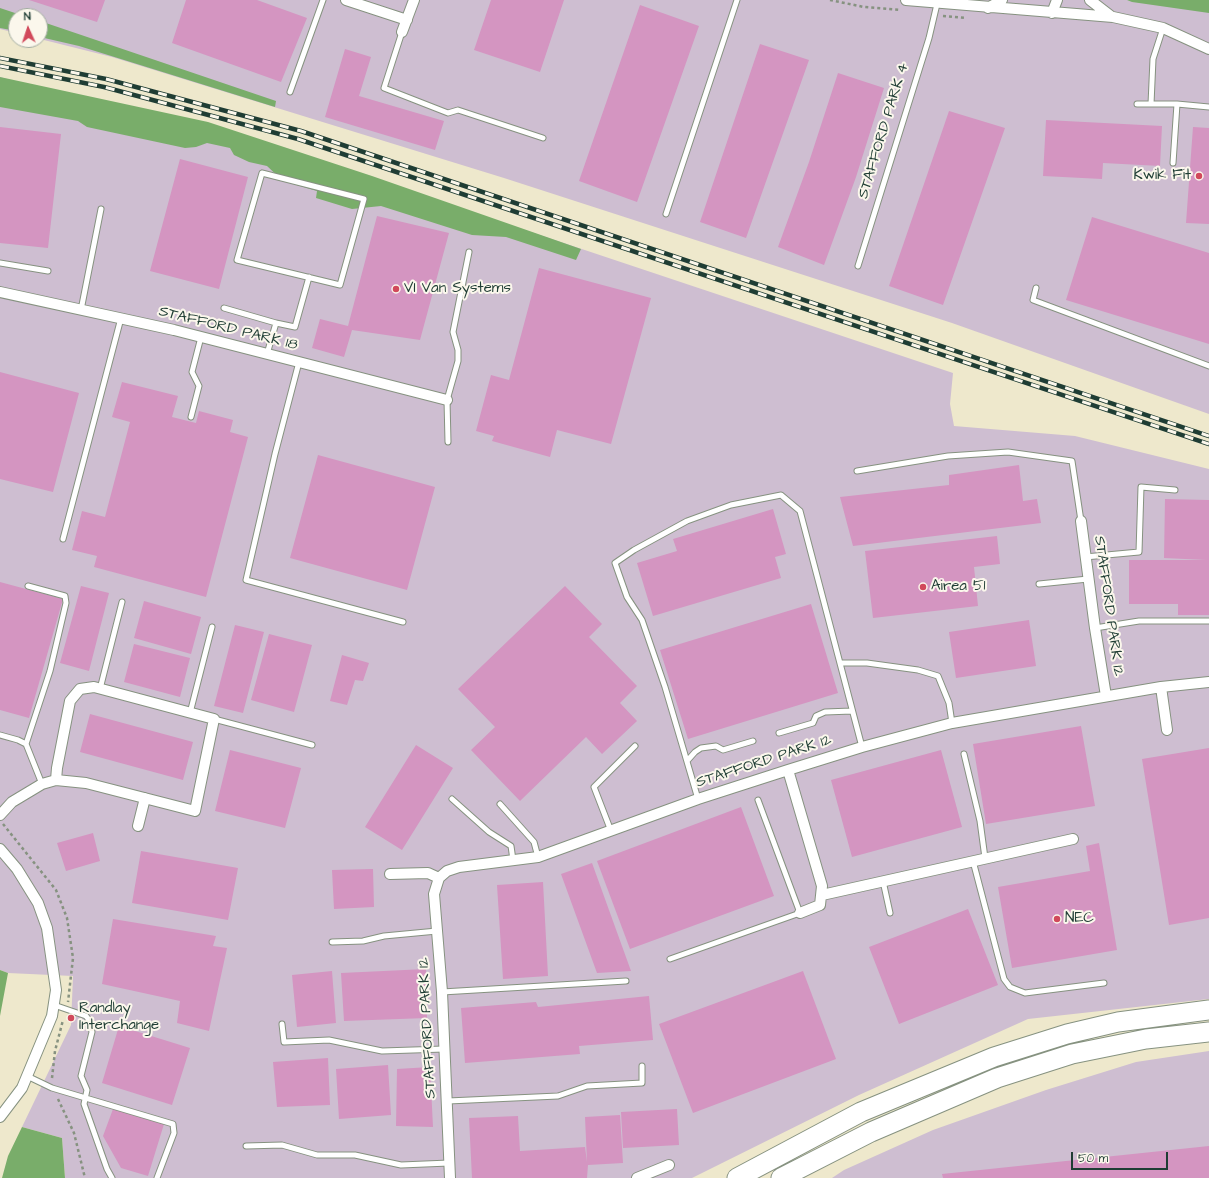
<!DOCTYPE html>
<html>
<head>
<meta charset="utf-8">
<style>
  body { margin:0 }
  #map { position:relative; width:1209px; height:1178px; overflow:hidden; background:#eee8cc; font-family:"Architects Daughter",sans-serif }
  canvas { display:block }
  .north { position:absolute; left:8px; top:8px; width:40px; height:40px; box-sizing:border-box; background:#fbf7ec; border:1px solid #a3ada2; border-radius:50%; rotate:357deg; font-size:11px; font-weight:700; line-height:16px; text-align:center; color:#1f3d34 }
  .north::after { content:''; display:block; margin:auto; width:14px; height:18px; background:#d1495b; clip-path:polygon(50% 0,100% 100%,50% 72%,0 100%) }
  .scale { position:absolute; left:1071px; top:1152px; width:97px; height:18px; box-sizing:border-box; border:2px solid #1f3d34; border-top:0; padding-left:5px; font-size:12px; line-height:14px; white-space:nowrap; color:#1f3d34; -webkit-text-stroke:3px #fbf7ec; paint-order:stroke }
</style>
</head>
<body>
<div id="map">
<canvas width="1209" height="1178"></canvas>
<div class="north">N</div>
<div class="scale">50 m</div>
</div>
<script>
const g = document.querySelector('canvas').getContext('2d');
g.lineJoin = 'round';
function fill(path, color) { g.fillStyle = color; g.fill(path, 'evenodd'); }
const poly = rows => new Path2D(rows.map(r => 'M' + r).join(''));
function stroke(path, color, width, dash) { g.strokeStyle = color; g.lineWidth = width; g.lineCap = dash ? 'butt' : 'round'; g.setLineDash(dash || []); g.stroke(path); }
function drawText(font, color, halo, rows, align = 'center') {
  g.font = font + ' "Architects Daughter",sans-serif'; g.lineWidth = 4; g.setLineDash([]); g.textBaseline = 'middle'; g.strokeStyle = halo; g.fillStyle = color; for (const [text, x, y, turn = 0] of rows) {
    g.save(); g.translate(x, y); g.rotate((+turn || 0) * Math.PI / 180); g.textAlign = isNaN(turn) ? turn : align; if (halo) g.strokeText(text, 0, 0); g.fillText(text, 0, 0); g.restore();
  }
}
const industrial = poly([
  [0,0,1209,0,1209,414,952,323,504,178,112,57,40,39,40,16,16,16,16,33,0,29],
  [0,77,459,208,953,373,950,404,954,426,1075,436,1209,469,1209,999,1028,1019,859,1095,692,1178,65,1178,62,1138,22,1127,71,1025,73,976,8,973,0,970],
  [1209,1051,1209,1178,832,1178,844,1170,933,1130,1046,1090,1136,1062]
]);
const forest = poly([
  [1127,0,1209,0,1209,13,1132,2],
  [0,8,24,16,16,16,16,31,0,28],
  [40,21,276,101,275,107,79,46,40,37],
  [0,77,208,122,372,176,581,249,576,260,506,237,472,235,381,206,352,209,316,198,317,191,283,181,267,166,249,162,234,155,230,148,207,143,196,147,185,148,87,127,78,121,0,107],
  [0,970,8,973,0,1016],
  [22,1127,62,1138,65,1178,2,1178,8,1156]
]);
const building = poly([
  [29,0,105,0,97,22],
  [186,0,257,0,307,18,281,82,172,43],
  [491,0,564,0,540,72,474,50],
  [640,5,699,26,637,202,579,181],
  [760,44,809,60,746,238,700,222],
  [345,49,371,57,359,96,444,121,435,150,325,117],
  [838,73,884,88,856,177,824,265,778,247,809,162],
  [949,111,1005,128,943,305,889,286],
  [1046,120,1162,126,1160,166,1103,163,1102,179,1043,176],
  [0,127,61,134,48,248,0,243],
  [1193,127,1209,128,1209,224,1186,223],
  [180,159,248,177,219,289,150,271],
  [377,216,449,233,420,340,352,330,344,357,312,348,320,319,348,326],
  [1092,217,1209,253,1209,344,1066,300],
  [539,268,651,298,611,444,557,430,550,457,492,441,494,436,476,431,491,375,509,380],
  [0,372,79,393,53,492,0,479],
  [122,382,178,396,172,417,196,423,199,411,233,420,230,432,248,437,206,597,94,567,97,556,72,550,82,511,105,517,130,422,112,417],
  [318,455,435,487,407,590,290,558],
  [1019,465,1023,501,1037,499,1041,523,853,546,840,497,949,485,949,475],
  [1165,499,1209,500,1209,615,1178,615,1178,604,1129,604,1129,560,1206,560,1164,558],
  [773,509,786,554,775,557,781,578,653,616,637,563,677,551,673,539],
  [997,536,1000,564,974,567,978,606,873,618,865,551],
  [0,582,63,599,29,718,0,710],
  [81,586,109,593,89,671,60,663],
  [565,586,602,624,589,637,637,686,620,703,637,721,602,754,586,737,520,801,471,750,495,727,458,689],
  [144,601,201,617,191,654,134,638],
  [811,604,838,693,688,739,660,650],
  [1029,620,1036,666,956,678,949,632],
  [235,625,264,632,243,713,214,706],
  [269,634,312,645,294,712,251,700],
  [134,644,190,658,180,697,124,682],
  [342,655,369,663,363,681,355,680,347,705,330,701],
  [90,714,193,742,183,780,80,752],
  [1081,726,1095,806,986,824,973,744],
  [416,745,453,768,402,850,365,827],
  [1209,748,1209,918,1169,925,1142,759],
  [230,750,301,768,285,828,215,811],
  [941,750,962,827,852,857,831,780],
  [741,807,774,896,630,949,597,861],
  [93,833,100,861,66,871,57,843],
  [1099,843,1117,950,1012,968,998,887,1090,871,1086,846],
  [141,851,238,868,228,920,132,903],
  [592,863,631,971,597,973,561,874],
  [373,869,374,907,334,909,332,870],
  [543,882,548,976,503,979,497,885],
  [968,909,998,985,899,1024,869,947],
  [113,919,216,936,213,946,227,948,209,1031,177,1023,180,1001,102,984],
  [426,969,427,1018,344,1021,341,973],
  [332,971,336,1023,297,1027,292,975],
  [803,971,836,1059,693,1113,659,1024],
  [649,996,653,1040,579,1046,580,1054,465,1063,461,1008,536,1002,538,1007],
  [119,1026,190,1048,172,1105,102,1083],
  [328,1058,330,1105,277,1107,273,1062],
  [388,1065,391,1115,339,1119,336,1069],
  [430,1067,433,1127,396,1126,397,1069],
  [113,1109,164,1124,148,1176,121,1168,103,1136],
  [677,1109,679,1145,623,1148,621,1112],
  [620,1115,623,1163,588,1165,587,1178,472,1178,469,1118,518,1116,520,1151,585,1147,587,1162,585,1117],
  [1209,1146,1209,1178,943,1178,942,1174]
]);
const path = poly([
  [830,0,864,7,900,10],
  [943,16,966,18],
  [3,824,56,890,67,918,73,958,68,1002],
  [52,1078,55,1051,63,1020],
  [58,1099,74,1133,85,1178]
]);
const lane = poly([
  [402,32,384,88,448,113,458,110,543,138],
  [290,92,323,0],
  [1137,104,1151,104,1153,59,1163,28],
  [1151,104,1177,104,1209,107],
  [1173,163,1177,104],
  [262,173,364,199,340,285,237,260,262,173],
  [666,214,737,0],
  [0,263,48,271],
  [858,266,929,38,937,4],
  [1036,288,1033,300,1209,366],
  [224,308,276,323],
  [81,310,101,209],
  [267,354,276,323,295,327,309,277],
  [299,362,275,454,246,580,403,622],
  [191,417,199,386,192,372,201,337],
  [448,442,447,400,458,361,458,350,453,332,469,252],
  [857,471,948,456,1008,452,1072,461,1081,521],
  [63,539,121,318],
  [1085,557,1139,552,1141,487,1175,490],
  [1039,584,1088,579],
  [1095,628,1139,621,1209,621],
  [841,663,867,663,918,670,938,676,949,703,952,723],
  [100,689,122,602],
  [190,713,212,627],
  [214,719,312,745],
  [779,733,813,723,816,716,825,712,852,711],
  [0,735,18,740,26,744,42,784],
  [26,744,50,671,66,603,65,596,28,586],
  [964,754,980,821,985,858],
  [687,761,695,752,701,748,716,746,723,750,753,741],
  [452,799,489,832,511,846,513,860],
  [698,799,665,687,642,620,627,597,615,563,634,550,687,521,731,505,781,495,800,511,862,747],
  [500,804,534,842,538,857],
  [611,831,594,787,635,746],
  [973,861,1004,979,1010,987,1025,993,1104,983],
  [883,881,890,913],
  [332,942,363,941,384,936,437,931],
  [670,959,800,913,758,800],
  [442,992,626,981],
  [54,1005,86,1016,89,1020,92,1032,81,1076,87,1090,84,1104,107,1169,112,1178],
  [282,1024,284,1042,329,1040,382,1051,444,1049],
  [27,1076,52,1088,173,1124,174,1133,157,1178],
  [448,1101,558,1096,587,1086,642,1083,642,1066],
  [246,1146,282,1145,317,1155,355,1155,401,1165,449,1163]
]);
const street = poly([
  [346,0,407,20],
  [906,0,1113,17,1163,28,1209,49],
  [1090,0,1112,17],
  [988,8,1002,0],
  [1052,13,1057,0],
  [402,32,414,0],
  [0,292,174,330,447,400],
  [1081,521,1095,628,1106,696],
  [1161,687,1167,730],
  [788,770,822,886,820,905,800,913],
  [0,815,12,802,42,784,56,780,86,783,195,811,214,719,94,687,80,689,70,701,57,768,56,780],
  [138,826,145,798],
  [0,849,17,869,38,903,47,928,56,990,52,1016,22,1088,0,1117],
  [390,874,428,873,439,878,447,871,459,867,538,857,698,799,788,770,862,747,952,723,1161,687,1209,682],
  [439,878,434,894,442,992,450,1178],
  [822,895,1073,839],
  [637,1178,669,1165]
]);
const highway = poly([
  [737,1178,861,1112,994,1057,1067,1034,1118,1022,1209,1010],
  [781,1178,871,1132,997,1078,1072,1054,1146,1039,1209,1032]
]);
const rail = poly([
  [0,58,106,79,301,131,1209,436],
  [0,66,104,87,298,139,1209,444]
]);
const markers = [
  [1199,176,4,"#d1495b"],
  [396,289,4,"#d1495b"],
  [923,587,4,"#d1495b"],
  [1057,919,4,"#d1495b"],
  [71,1018,4,"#d1495b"]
];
const streetNames = [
  ["STAFFORD PARK 4",884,131,-73],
  ["STAFFORD PARK 18",228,329,14],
  ["STAFFORD PARK 12",1108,606,82],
  ["STAFFORD PARK 12",764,762,-18],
  ["STAFFORD PARK 12",428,1028,-93]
];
const poiNames = [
  ["Kwik Fit",1191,176,"right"],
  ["VI Van Systems",404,289],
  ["Airea 51",931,587],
  ["NEC",1065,919],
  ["Randlay",79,1009],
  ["Interchange",79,1026]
];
fill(industrial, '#cebed1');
fill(forest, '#79ad6a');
fill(building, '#d495c1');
stroke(lane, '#869280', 7);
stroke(street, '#869280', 12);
stroke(highway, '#869280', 21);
stroke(path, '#869280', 2.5, [3, 3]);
stroke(lane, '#fff', 5);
stroke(street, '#fff', 10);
stroke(highway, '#fff', 19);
stroke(rail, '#1f3d34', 4.5);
stroke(rail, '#fbf7ec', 3, [9]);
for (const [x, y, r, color] of markers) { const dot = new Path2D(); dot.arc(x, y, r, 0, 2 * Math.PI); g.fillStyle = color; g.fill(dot); stroke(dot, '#fbf7ec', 1.5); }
drawText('15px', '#1f3d34', '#fbf7ec', streetNames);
drawText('15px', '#1f3d34', '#fbf7ec', poiNames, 'left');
</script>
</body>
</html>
